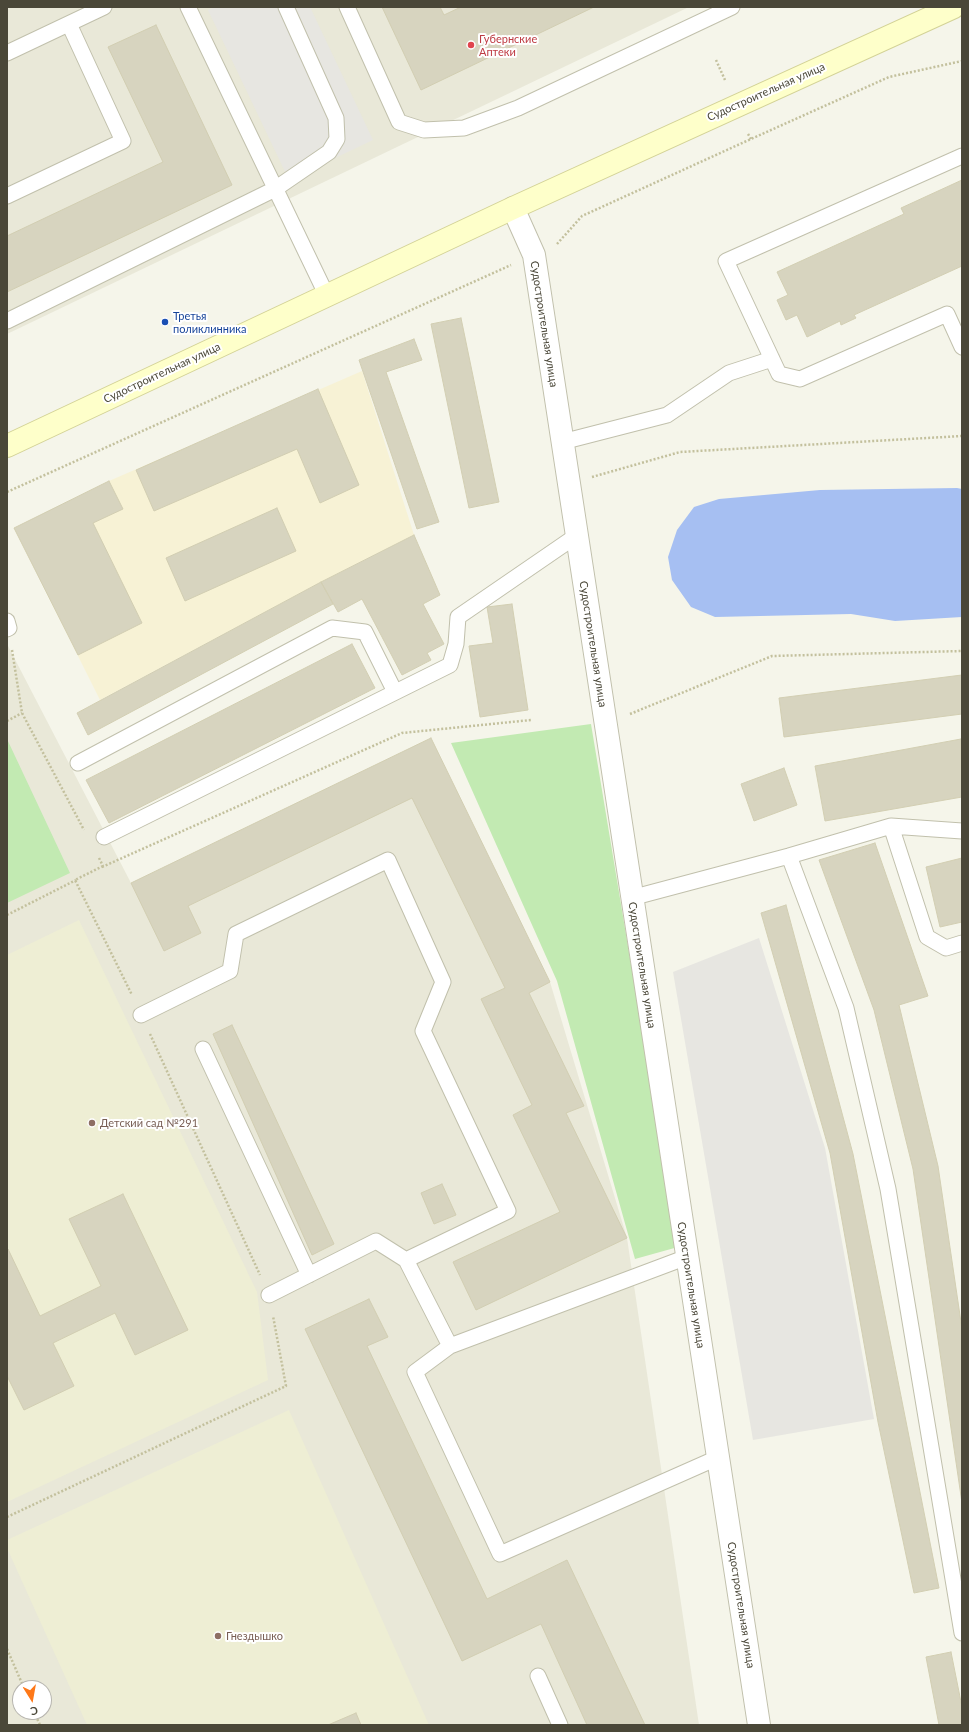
<!DOCTYPE html>
<html>
<head>
<meta charset="utf-8">
<style>
  body { margin:0 }
  #map { position:relative; width:969px; height:1732px; overflow:hidden; background:#f5f5ea; font-family:Lato,sans-serif }
  canvas { display:block }
  .frame { position:absolute; inset:0; border:8px solid #4a4738; pointer-events:none }
  .north { position:absolute; left:12px; top:1680px; width:40px; height:40px; box-sizing:border-box; background:#fff; border:1px solid #b7b5af; border-radius:50%; rotate:169deg; font-size:11px; font-weight:700; line-height:16px; text-align:center; color:#4a4738 }
  .north::after { content:''; display:block; margin:auto; width:14px; height:18px; background:#fe7818; clip-path:polygon(50% 0,100% 100%,50% 72%,0 100%) }
</style>
</head>
<body>
<div id="map">
<canvas width="969" height="1732"></canvas>
<div class="frame"></div>
<div class="north">С</div>
</div>
<script>
const g = document.querySelector('canvas').getContext('2d');
g.lineJoin = 'round';
function fill(path, color) { g.fillStyle = color; g.fill(path, 'evenodd'); }
const poly = rows => new Path2D(rows.map(r => 'M' + r).join(''));
function stroke(path, color, width, dash) { g.strokeStyle = color; g.lineWidth = width; g.lineCap = dash ? 'butt' : 'round'; g.setLineDash(dash || []); g.stroke(path); }
function drawText(font, color, halo, rows, align = 'center') {
  g.font = font + ' Lato,sans-serif'; g.lineWidth = 4; g.setLineDash([]); g.textBaseline = 'middle'; g.strokeStyle = halo; g.fillStyle = color; for (const [text, x, y, turn = 0] of rows) {
    g.save(); g.translate(x, y); g.rotate((+turn || 0) * Math.PI / 180); g.textAlign = isNaN(turn) ? turn : align; if (halo) g.strokeText(text, 0, 0); g.fillText(text, 0, 0); g.restore();
  }
}
const residential = poly([
  [7,7,689,7,7,334],
  [7,644,131,883,431,738,550,982,627,1238,699,1725,7,1725],
  [20,1688,44,1688,44,1712,20,1712]
]);
const commercial = poly([
  [362,371,414,535,321,582,100,700,14,528,109,481]
]);
const education = poly([
  [79,920,257,1292,268,1380,7,1502,7,955],
  [289,1410,429,1725,87,1725,7,1548,7,1540]
]);
const green = poly([
  [591,724,678,1247,635,1259,557,981,451,743],
  [7,739,70,873,7,903]
]);
const parking = poly([
  [214,7,310,7,373,140,289,180,208,10],
  [759,938,825,1148,874,1419,753,1440,673,972]
]);
const water = poly([
  [957,488,962,489,962,617,895,621,851,614,715,617,691,607,672,580,668,557,677,530,694,507,719,499,820,490]
]);
const building = poly([
  [382,7,440,7,444,15,461,7,594,7,421,90,382,7],
  [156,25,232,185,7,292,7,236,163,162,108,47,156,25],
  [962,180,962,266,854,315,856,318,841,325,840,321,807,337,797,315,786,320,777,300,788,295,777,272,904,214,901,208,962,180],
  [461,318,499,502,469,508,431,324,461,318],
  [414,339,422,360,386,372,439,522,417,529,359,360,414,339],
  [318,389,359,485,320,503,297,449,154,511,136,470,318,389],
  [109,481,123,509,93,523,142,623,78,655,14,528,109,481],
  [277,508,296,551,185,601,166,558,277,508],
  [414,535,440,595,423,604,444,644,427,653,431,660,402,675,362,599,338,612,321,582,414,535],
  [321,582,333,604,88,735,77,713,321,582],
  [512,604,528,710,480,717,469,646,493,643,487,607,512,604],
  [352,644,375,688,109,823,86,780,352,644],
  [962,675,962,714,784,737,779,698,962,675],
  [431,738,550,982,529,993,584,1106,566,1113,627,1238,476,1310,453,1262,560,1212,513,1115,532,1105,481,999,505,988,412,798,188,906,201,933,164,951,131,883,431,738],
  [961,739,962,797,825,821,815,766,961,739],
  [784,768,797,805,754,821,741,784,784,768],
  [875,843,928,996,899,1005,938,1166,962,1329,962,1503,913,1169,874,1010,819,860,875,843],
  [962,858,962,922,940,927,926,867,962,858],
  [786,905,853,1154,939,1588,914,1593,878,1422,830,1153,761,913,786,905],
  [232,1025,334,1244,312,1255,213,1034,232,1025],
  [442,1184,456,1215,434,1224,421,1193,442,1184],
  [123,1194,188,1330,135,1355,115,1313,53,1343,74,1386,24,1410,7,1376,7,1250,8,1249,40,1316,101,1286,69,1219,123,1194],
  [369,1299,388,1337,367,1346,487,1599,567,1560,645,1725,587,1725,541,1624,462,1661,305,1329,369,1299],
  [951,1652,962,1707,962,1725,939,1725,926,1657,951,1652],
  [356,1713,361,1725,328,1725,356,1713]
]);
const path = poly([
  [716,60,725,80],
  [748,134,751,139],
  [557,244,582,216,751,139,889,77,962,61],
  [592,477,680,452,962,436],
  [7,492,511,265],
  [12,650,22,713,84,830],
  [630,714,772,656,962,651],
  [7,721,22,713],
  [99,858,103,866],
  [103,866,75,880,132,995],
  [102,867,402,733,531,720],
  [7,915,76,880],
  [150,1034,260,1275],
  [7,1517,286,1386,273,1316],
  [7,1649,24,1688],
  [34,1712,40,1725]
]);
const lane = poly([
  [188,7,327,296],
  [347,7,399,122,424,130,464,128,518,108,732,7],
  [7,53,104,7],
  [962,156,726,261,779,374,800,379,947,314,962,347],
  [7,196,123,141,69,24],
  [7,321,275,189,329,152,337,139,336,118,286,7],
  [562,442,667,415,729,373,772,359],
  [7,621,9,628,7,629],
  [78,763,332,628,365,632,395,692],
  [891,826,927,937,946,948,962,943],
  [104,837,450,665,456,644,458,617,576,536],
  [789,856,846,1008,888,1189,962,1633],
  [631,898,789,856,891,826,962,831],
  [141,1015,230,971,236,934,388,860,443,982,423,1031,508,1211,406,1260,450,1346],
  [203,1049,309,1275],
  [687,1257,450,1346,415,1372,500,1554,717,1458],
  [269,1295,376,1241,406,1260],
  [538,1676,560,1725]
]);
const street = poly([
  [513,208,534,255,759,1725]
]);
const secondary = poly([
  [7,446,513,208,954,7]
]);
const markers = [
  [471,45,4,"#e0444e"],
  [165,322,4,"#1a4fb4"],
  [92,1123,4,"#8d6e63"],
  [218,1636,4,"#8d6e63"]
];
const healthNames = [
  ["Губернские",479,39],
  ["Аптеки",479,52]
];
const streetNames = [
  ["Судостроительная улица",766,92,-24],
  ["Судостроительная улица",544,324,81],
  ["Судостроительная улица",162,373,-25],
  ["Судостроительная улица",593,644,81],
  ["Судостроительная улица",642,965,81],
  ["Судостроительная улица",691,1285,81],
  ["Судостроительная улица",741,1605,81]
];
const transitNames = [
  ["Третья",173,316],
  ["поликлинника",173,329]
];
const educationNames = [
  ["Детский сад №291",100,1123],
  ["Гнездышко",226,1636]
];
fill(residential, '#e9e8d8');
fill(commercial, '#f7f2d5');
fill(education, '#eeeed4');
fill(green, '#c2eab2');
fill(parking, '#e7e6e1');
fill(water, '#a6bff2');
fill(building, '#d7d4bf');
stroke(building, '#d2ceb2', 1);
stroke(lane, '#c1c0ac', 17);
stroke(street, '#c1c0ac', 24);
stroke(secondary, '#d3d296', 24);
stroke(path, '#c3c09d', 2.5, [2, 2]);
stroke(lane, '#fff', 15);
stroke(street, '#fff', 22);
stroke(secondary, '#feffca', 22);
for (const [x, y, r, color] of markers) { const dot = new Path2D(); dot.arc(x, y, r, 0, 2 * Math.PI); g.fillStyle = color; g.fill(dot); stroke(dot, '#fff', 1.5); }
drawText('11px', '#be3a42', '#fff', healthNames, 'left');
drawText('11px', '#4a4738', '#fff', streetNames);
drawText('11px', '#164399', '#fff', transitNames, 'left');
drawText('11px', '#785e54', '#fff', educationNames, 'left');
</script>
</body>
</html>
